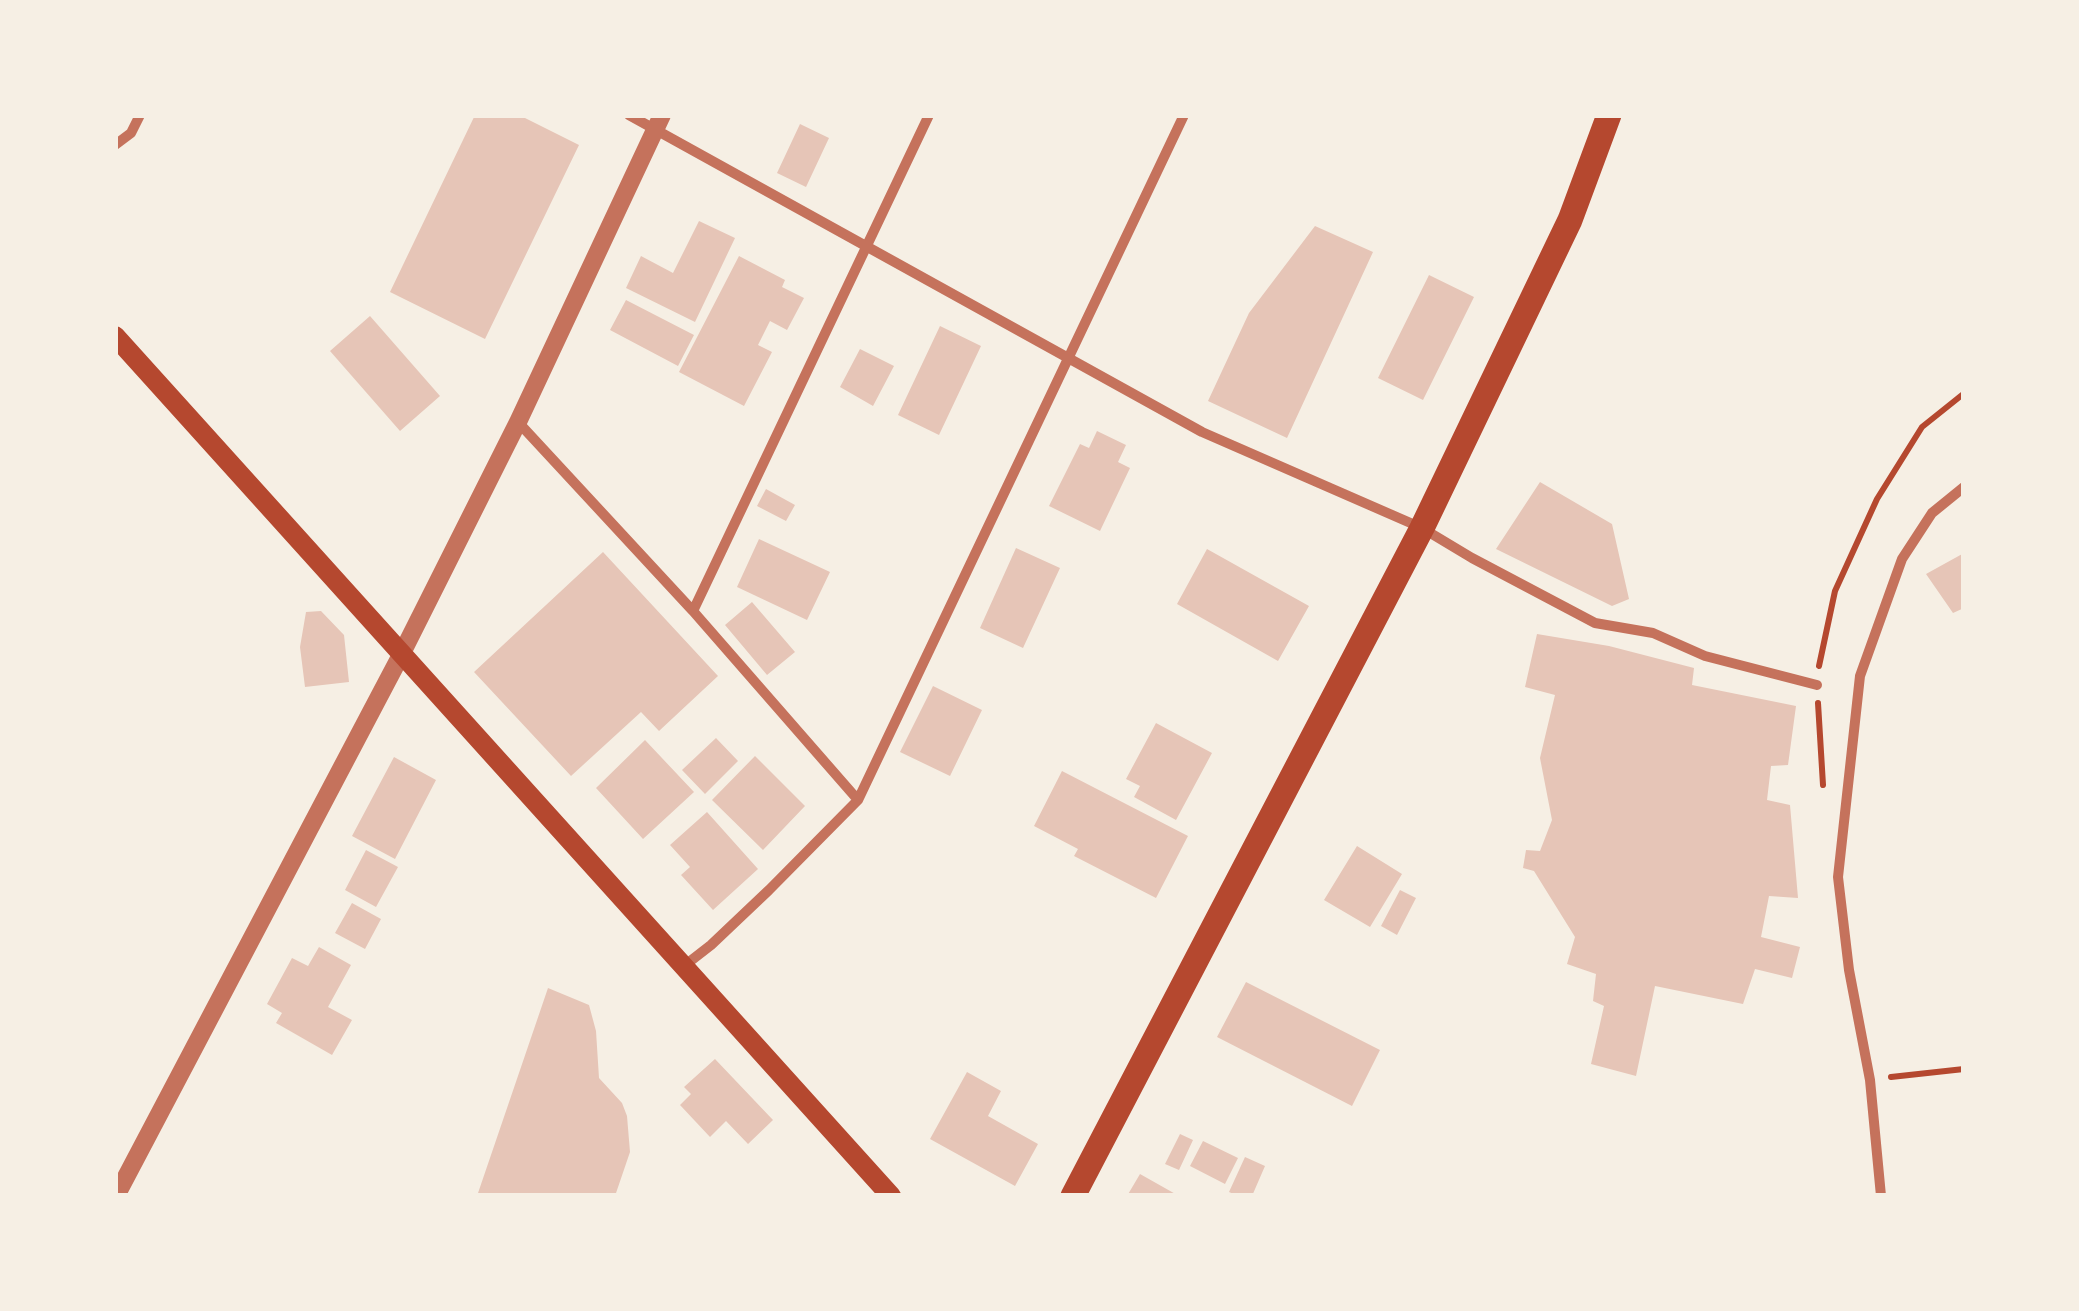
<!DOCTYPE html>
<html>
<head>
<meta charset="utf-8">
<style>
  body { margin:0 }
  #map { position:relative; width:2079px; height:1311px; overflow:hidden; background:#f6efe4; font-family:"Golos Text",sans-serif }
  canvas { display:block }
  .frame { position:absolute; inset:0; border:118px solid #f6efe4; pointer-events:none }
</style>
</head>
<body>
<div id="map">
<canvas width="2079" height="1311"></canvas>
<div class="frame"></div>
</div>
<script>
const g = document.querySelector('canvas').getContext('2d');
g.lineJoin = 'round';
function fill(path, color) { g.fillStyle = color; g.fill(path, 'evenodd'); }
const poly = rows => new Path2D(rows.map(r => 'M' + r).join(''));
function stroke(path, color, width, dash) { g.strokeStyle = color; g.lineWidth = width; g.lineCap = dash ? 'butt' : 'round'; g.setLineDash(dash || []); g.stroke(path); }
const building = poly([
  [475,115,519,115,579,145,485,339,390,292],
  [800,124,829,138,806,187,777,173],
  [699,221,735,238,695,322,626,288,641,256,673,273],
  [1315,226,1373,252,1287,438,1208,401,1249,313],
  [739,256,785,280,782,287,804,298,787,330,770,321,758,345,772,352,744,406,679,372],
  [1429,275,1474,297,1423,400,1378,378],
  [626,300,694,335,678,366,610,330],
  [370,316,440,396,400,431,330,351],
  [940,326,981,346,939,435,898,415],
  [860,349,894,366,873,406,840,387],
  [1097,431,1126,445,1118,462,1130,468,1100,531,1049,506,1080,444,1089,448],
  [1540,482,1612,524,1629,599,1612,606,1496,549],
  [766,489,795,505,786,521,757,506],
  [759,539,830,572,807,620,737,587],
  [1016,548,1060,568,1023,648,980,628],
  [1207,549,1309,606,1278,661,1177,604],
  [603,552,718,676,659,731,641,712,571,776,474,672],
  [1964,553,1964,608,1953,613,1926,574],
  [752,602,795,652,767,675,725,625],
  [321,611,344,635,349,682,305,687,300,647,306,612],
  [1537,634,1609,646,1694,668,1692,685,1796,706,1788,765,1771,766,1767,800,1790,805,1798,898,1769,896,1761,937,1800,947,1792,978,1755,969,1743,1004,1655,986,1636,1076,1591,1064,1604,1006,1593,1001,1596,974,1567,964,1575,937,1534,871,1523,868,1526,850,1540,851,1552,820,1540,758,1555,695,1525,687],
  [933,686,982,710,950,776,900,752],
  [1156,723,1212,753,1176,820,1134,797,1140,786,1126,779],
  [716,738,738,761,705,794,682,770],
  [645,740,694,792,643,839,596,788],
  [755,756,805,806,763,850,712,800],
  [394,757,436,780,395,859,352,836],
  [1062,771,1188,836,1156,898,1074,856,1078,849,1034,826],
  [707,812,758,869,713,910,681,875,690,867,670,845],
  [1357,846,1402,874,1370,927,1324,900],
  [366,850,398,867,376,907,345,890],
  [1400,890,1416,898,1397,935,1381,926],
  [352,903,381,919,365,949,335,933],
  [319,947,351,965,328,1007,352,1020,332,1055,276,1023,282,1013,267,1004,292,958,308,966],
  [1246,982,1380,1050,1352,1106,1217,1037],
  [548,988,589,1005,596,1031,599,1078,622,1103,627,1116,630,1152,615,1196,477,1196],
  [715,1059,773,1120,748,1144,726,1121,710,1137,680,1105,691,1094,684,1087],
  [967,1072,1001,1091,988,1116,1038,1144,1015,1186,930,1139],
  [1180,1134,1193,1140,1179,1170,1165,1164],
  [1203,1141,1238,1158,1225,1184,1190,1166],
  [1245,1157,1265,1166,1252,1196,1238,1196,1229,1192],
  [1140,1174,1179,1196,1127,1196]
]);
const path = poly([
  [1819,666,1835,591,1877,499,1922,427,1962,395],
  [1818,703,1823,785],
  [1891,1077,1964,1069]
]);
const minor = poly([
  [629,115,1202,432,1422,528,1472,558,1595,623,1653,633,1705,656,1817,685],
  [115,145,131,133,140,115],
  [518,422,693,611,858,800],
  [693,611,929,115],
  [684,966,711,945,769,890,858,800,1184,115],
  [1881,1196,1870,1080,1849,970,1838,877,1860,676,1902,559,1932,513,1964,487]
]);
const tertiary = poly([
  [116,1196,401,655,518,422,662,115]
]);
const secondary = poly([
  [115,336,891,1196]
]);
const primary = poly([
  [1073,1196,1422,528,1570,220,1609,115]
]);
fill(building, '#e6c5b7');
stroke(path, '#b5482f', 6);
stroke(minor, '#c5725c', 10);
stroke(tertiary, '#c5725c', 18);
stroke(secondary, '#b5482f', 20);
stroke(primary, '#b5482f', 25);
</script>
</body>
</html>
